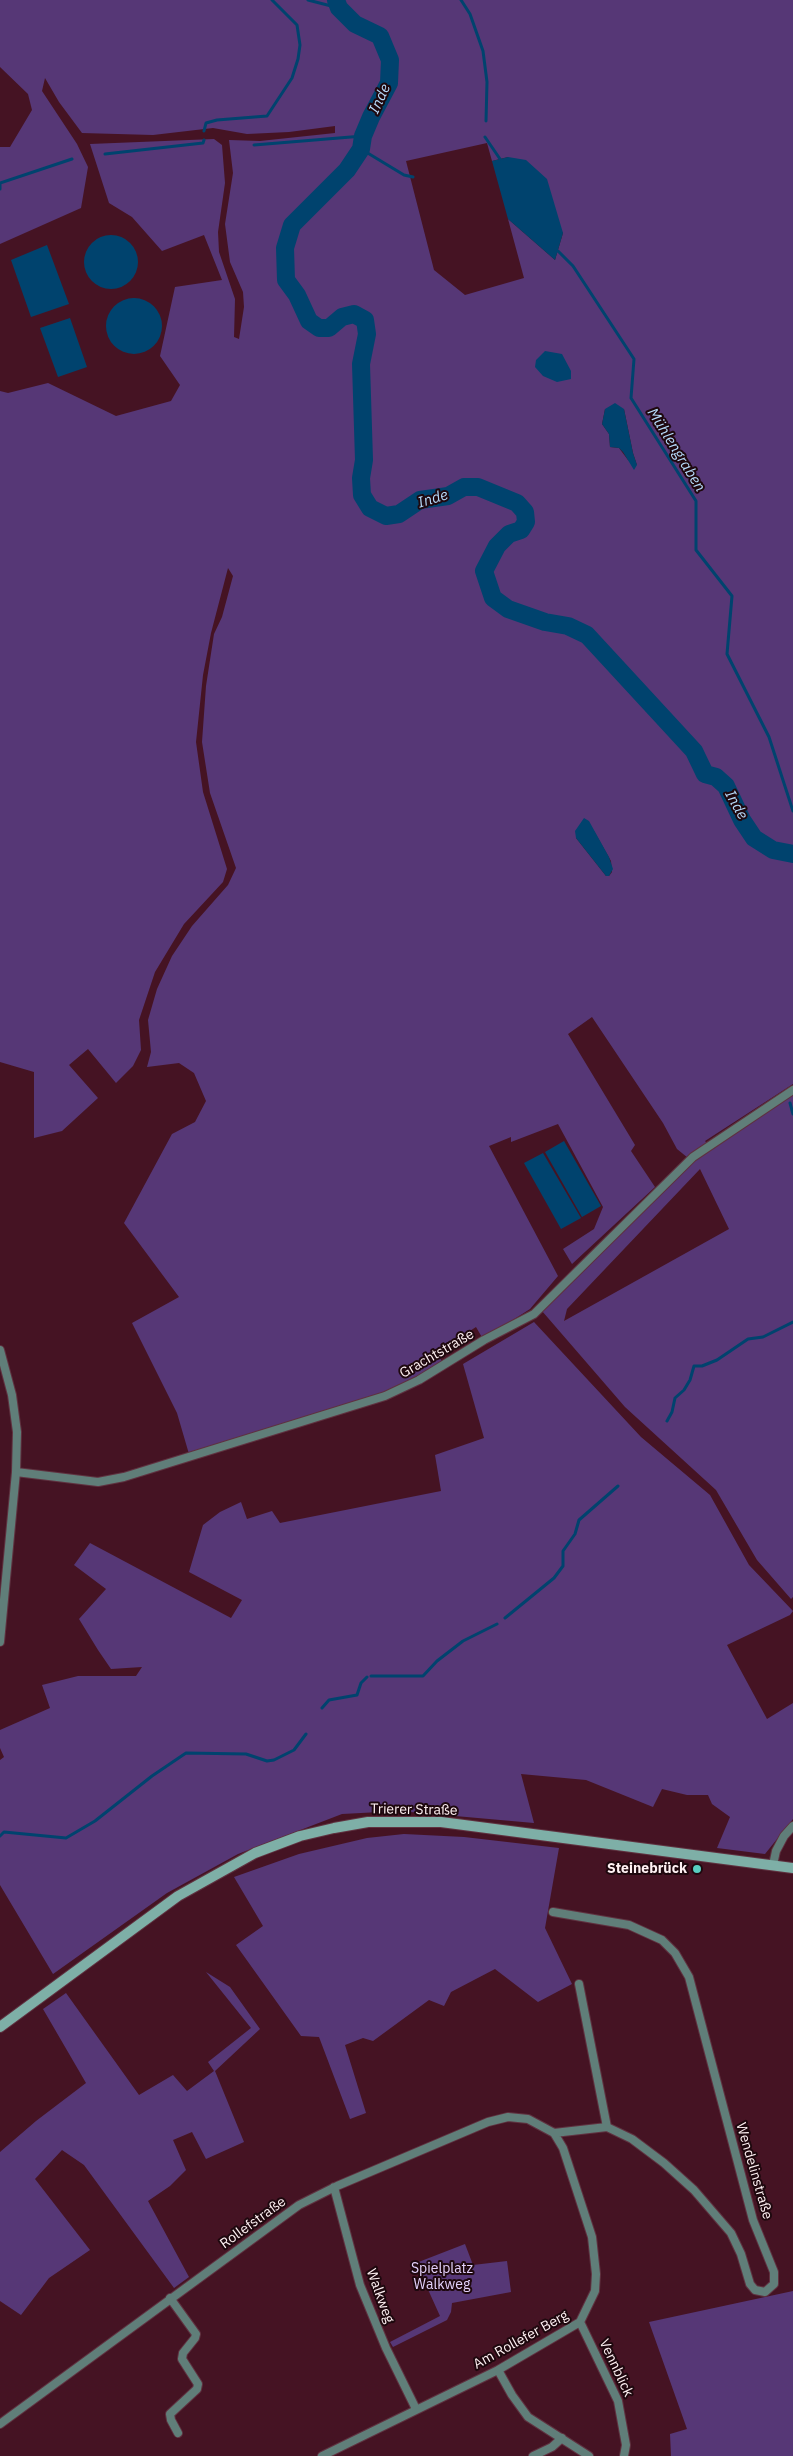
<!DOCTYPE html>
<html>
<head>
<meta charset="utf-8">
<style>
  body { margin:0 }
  canvas { display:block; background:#451323 }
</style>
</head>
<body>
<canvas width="793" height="2456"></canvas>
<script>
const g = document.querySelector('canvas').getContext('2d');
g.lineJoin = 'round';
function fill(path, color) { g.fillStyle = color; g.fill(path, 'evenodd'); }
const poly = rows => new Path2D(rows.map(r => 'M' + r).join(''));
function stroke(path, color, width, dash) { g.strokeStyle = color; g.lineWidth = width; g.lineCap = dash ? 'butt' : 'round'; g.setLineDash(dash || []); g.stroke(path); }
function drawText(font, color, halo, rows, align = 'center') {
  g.font = font + ' "IBM Plex Sans",sans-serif'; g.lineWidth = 4; g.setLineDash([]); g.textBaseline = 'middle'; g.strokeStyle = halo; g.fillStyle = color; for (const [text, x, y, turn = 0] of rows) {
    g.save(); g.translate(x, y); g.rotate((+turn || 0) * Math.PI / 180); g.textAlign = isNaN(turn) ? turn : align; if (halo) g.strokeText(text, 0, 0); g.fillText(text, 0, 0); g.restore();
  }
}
const green = poly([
  [0,0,793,0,793,1084,705,1141,711,1148,793,1094,793,1597,791,1599,757,1560,716,1490,625,1407,542,1311,693,1162,677,1149,663,1123,592,1017,568,1034,635,1145,631,1151,655,1187,572,1264,563,1249,594,1229,603,1207,558,1124,511,1142,511,1137,489,1146,558,1276,530,1309,483,1339,476,1327,437,1352,443,1364,385,1395,189,1454,177,1413,132,1323,179,1297,124,1223,172,1134,195,1122,206,1101,194,1073,179,1063,147,1067,151,1052,148,1020,157,989,172,956,192,926,228,885,236,868,210,793,202,742,206,686,214,634,222,617,233,576,228,568,211,633,203,675,196,742,203,792,227,869,223,882,184,924,155,972,139,1020,141,1050,133,1066,116,1083,88,1049,69,1065,98,1098,62,1131,34,1138,34,1072,0,1062,0,391,8,393,48,383,116,416,171,401,180,385,160,356,175,287,222,280,204,235,162,251,132,217,109,203,90,144,214,139,222,145,225,183,218,232,219,252,235,299,234,337,239,339,244,307,243,292,230,262,225,224,233,173,229,140,260,141,335,133,335,126,289,132,247,134,213,128,153,135,82,133,59,102,45,78,42,91,77,144,88,167,81,208,0,244,0,147,10,147,32,110,28,94,0,67],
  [487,143,492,161,508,157,563,233,555,260,508,219,524,278,465,295,434,270,406,161],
  [605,409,624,409,633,453,637,465,628,460,619,448,610,447,609,434,602,424],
  [594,831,611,861,612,872,609,876,606,876,576,838],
  [700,1169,729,1229,564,1321,567,1309],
  [534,1322,641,1437,710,1495,749,1565,793,1611,790,1615,727,1645,767,1719,793,1703,793,1819,765,1854,717,1848,730,1817,712,1804,708,1795,687,1795,662,1789,653,1807,586,1780,521,1774,534,1823,399,1811,342,1814,238,1854,167,1893,53,1974,0,1885,0,1760,4,1757,0,1748,0,1730,50,1708,42,1685,78,1676,136,1676,142,1667,111,1669,98,1650,79,1619,106,1589,74,1565,90,1543,231,1618,242,1600,189,1572,203,1525,220,1512,241,1502,247,1519,272,1511,280,1523,441,1491,435,1455,484,1438,463,1364],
  [404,1834,464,1837,559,1848,545,1928,572,1984,538,2002,495,1969,451,1992,444,2006,429,2000,373,2041,363,2038,345,2045,366,2113,350,2119,319,2037,301,2036,236,1945,263,1926,234,1877,299,1854,367,1838],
  [206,1972,230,1987,260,2029,215,2071,244,2142,206,2159,192,2132,173,2140,186,2170,170,2186,148,2201,189,2277,174,2288,84,2165,62,2150,35,2179,90,2250,49,2278,21,2315,0,2301,0,2152,36,2121,86,2083,43,2009,66,1993,139,2095,173,2075,187,2091,214,2071,208,2062,251,2028],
  [465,2244,473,2265,507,2261,511,2292,452,2303,451,2312,447,2320,393,2347,390,2342,440,2316,416,2263],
  [793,2291,793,2456,671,2456,670,2434,687,2429,649,2322]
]);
const water = poly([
  [508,157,526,160,547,179,563,233,555,260,508,219,492,161],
  '84 262a27 27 0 1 1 54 0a27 27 0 1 1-54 0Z',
  [47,245,69,304,31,317,11,260],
  '106 326a28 28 0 1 1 56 0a28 28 0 1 1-56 0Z',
  [70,318,87,367,58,377,40,328],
  [545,351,562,354,571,371,571,379,557,382,543,376,535,367,536,360],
  [615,403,624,409,633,453,637,465,634,470,623,452,619,448,610,447,609,434,602,424,605,409],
  [584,818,589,821,609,857,613,869,609,876,606,876,576,838,575,831],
  [564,1141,601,1206,582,1217,545,1152],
  [543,1153,581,1218,561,1229,524,1163]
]);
const stream = poly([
  [308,0,339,8],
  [461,0,470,14,483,51,487,82,486,121],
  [204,131,206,123,217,120,267,116,292,78,298,59,300,45,297,25,272,0],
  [485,137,500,159],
  [254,145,363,136],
  [361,149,404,175,413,177],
  [105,154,203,143,204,140],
  [0,183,72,159],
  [0,189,0,183],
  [558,251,573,266,634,359,631,398,696,501,696,550,732,596,727,654,769,737,793,811],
  [790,1103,793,1114],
  [667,1421,672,1412,675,1398,684,1390,690,1380,694,1366,702,1366,717,1360,748,1339,763,1337,793,1322],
  [505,1618,554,1578,563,1566,563,1551,575,1534,579,1520,618,1486],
  [371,1676,423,1676,437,1661,463,1641,497,1624],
  [322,1708,329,1700,357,1695,361,1683,367,1677],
  [0,1836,4,1832,66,1838,95,1821,152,1776,186,1753,246,1754,267,1761,274,1760,294,1750,306,1734]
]);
const river = poly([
  [336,0,339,8,355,24,380,36,390,60,389,83,371,117,363,136,361,149,347,170,292,225,285,248,286,280,297,295,309,321,319,328,329,328,342,317,354,314,365,320,367,334,361,364,364,460,361,478,362,495,370,508,386,516,399,514,420,500,448,496,464,487,478,487,517,503,525,512,526,522,521,530,509,534,497,546,484,571,493,598,508,609,545,622,568,626,587,635,694,751,705,774,716,777,726,786,742,820,754,838,773,850,793,854]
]);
const minor = poly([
  [0,1350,12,1395,17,1432,16,1472,0,1642],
  [16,1472,98,1482,124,1477,385,1396,419,1380,484,1340,534,1314,693,1157,793,1090],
  [773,1865,776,1851,784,1836,793,1826],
  [553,1912,629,1925,662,1940,675,1953,689,1977,753,2220,774,2272,774,2284,765,2292,755,2290,750,2284,741,2254,731,2233,694,2190,664,2163,632,2139,607,2127,554,2133],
  [579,1984,607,2127],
  [334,2187,360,2285,386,2348,416,2409],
  [170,2298,196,2334,195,2338,183,2353,182,2359,198,2384,197,2389,170,2414,171,2420,178,2433],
  [580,2322,618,2401,626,2445,624,2456],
  [498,2370,512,2395,528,2417,589,2456],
  [0,2424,299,2205,337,2186,488,2122,508,2117,528,2119,554,2133,563,2148,592,2237,596,2274,595,2291,580,2322,498,2370,322,2456],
  [533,2456,552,2447,562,2438]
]);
const secondary = poly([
  [0,2027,178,1896,255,1853,300,1836,334,1828,368,1822,441,1822,793,1868]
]);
const markers = [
  [697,1869,5,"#58cec0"]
];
const streetNames = [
  ["Grachtstraße",437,1354,-30],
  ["Trierer Straße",414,1810,1],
  ["Wendelinstraße",754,2171,74],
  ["Rollefstraße",253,2223,-36],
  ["Walkweg",380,2296,70],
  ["Am Rollefer Berg",521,2340,-29],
  ["Vennblick",616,2368,65]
];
const poiNames = [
  ["Steinebrück",687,1869]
];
const parkNames = [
  ["Spielplatz",442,2269],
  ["Walkweg",442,2285]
];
const waterNames = [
  ["Inde",380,99,-65],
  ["Mühlengraben",676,450,58],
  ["Inde",433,499,-17],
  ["Inde",736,805,61]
];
fill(green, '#563776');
fill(water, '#00436e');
stroke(stream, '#00436e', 3);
stroke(river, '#00436e', 18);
stroke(minor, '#5f3240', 10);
stroke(secondary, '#5f3240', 12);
stroke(minor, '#607e79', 8);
stroke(secondary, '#7eafa7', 10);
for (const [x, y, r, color] of markers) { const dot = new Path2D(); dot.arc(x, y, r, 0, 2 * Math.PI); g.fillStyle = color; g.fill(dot); stroke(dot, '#1e080e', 2); }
drawText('14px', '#fff1f3', '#1e080e', streetNames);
drawText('bold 14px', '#fff1f3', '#1e080e', poiNames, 'right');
drawText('14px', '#e4d2fc', '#1e080e', parkNames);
drawText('italic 15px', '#b5dafa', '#1e080e', waterNames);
</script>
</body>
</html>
